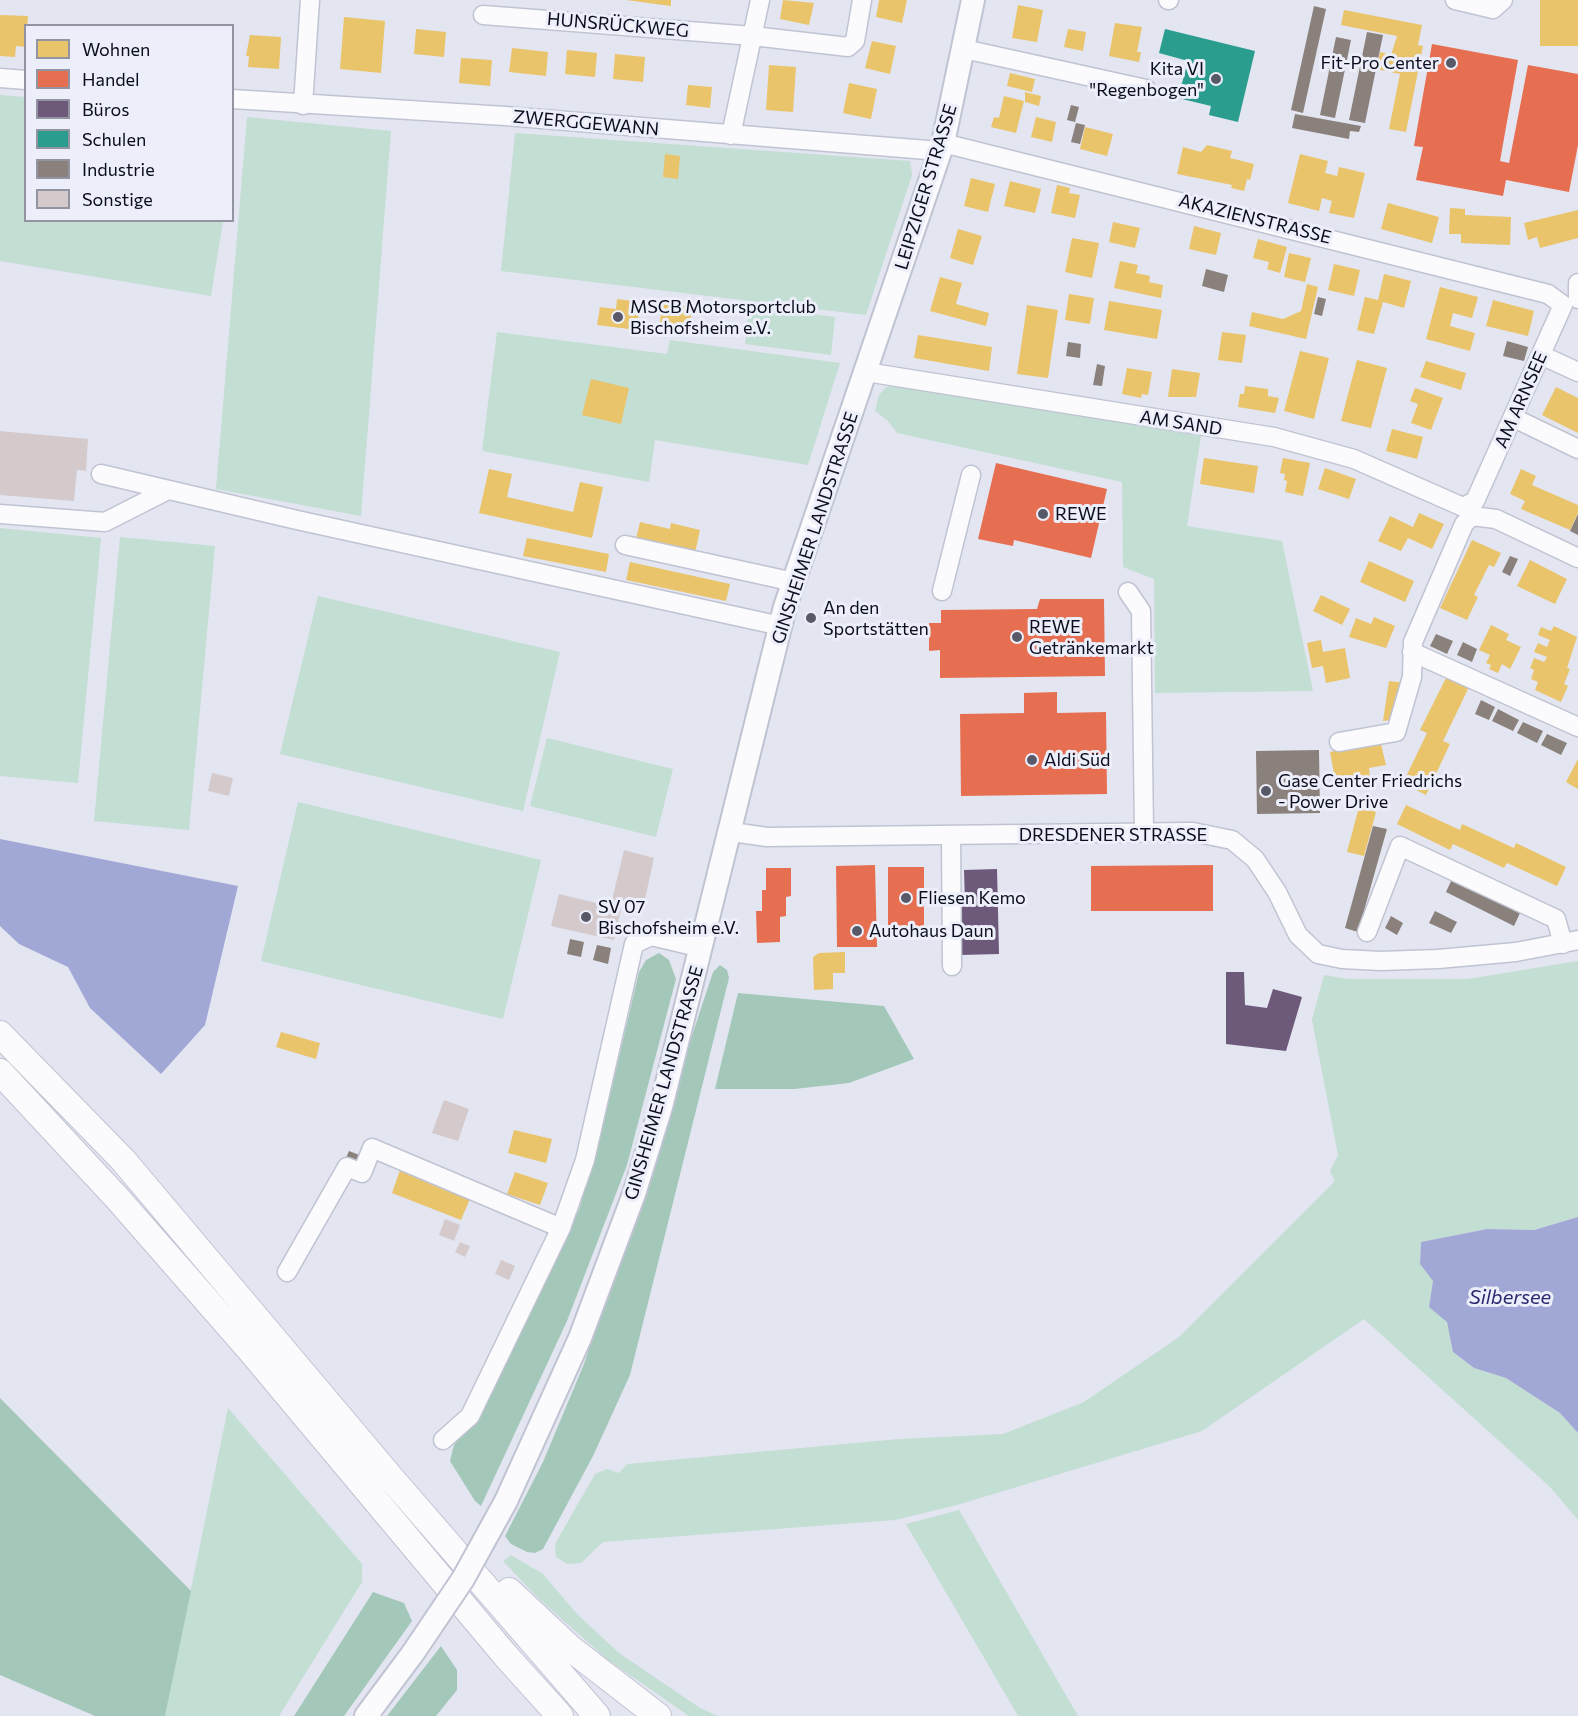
<!DOCTYPE html>
<html>
<head>
<meta charset="utf-8">
<style>
  body { margin:0 }
  #map { position:relative; width:1578px; height:1716px; overflow:hidden; background:#e3e5f1; font-family:Commissioner,sans-serif }
  canvas { display:block }
  .legend { position:absolute; left:24px; top:24px; width:210px; height:198px; box-sizing:border-box; background:#eceefa; border:2px solid #9294a2; margin:0; padding:8px 10px; list-style:none; font-size:18px; color:#0b0d1f }
  .legend li { display:flex; align-items:center; gap:12px; height:30px }
  .legend b { width:30px; border:2px solid #9294a2 }
</style>
</head>
<body>
<div id="map">
<canvas width="1578" height="1716"></canvas>
<ul class="legend">
<li><b style="height:16px;background:#e9c46a"></b>Wohnen</li>
<li><b style="height:16px;background:#e76f51"></b>Handel</li>
<li><b style="height:16px;background:#6d597a"></b>Büros</li>
<li><b style="height:16px;background:#2a9d8f"></b>Schulen</li>
<li><b style="height:16px;background:#8a817c"></b>Industrie</li>
<li><b style="height:16px;background:#d4cacc"></b>Sonstige</li>
</ul>
</div>
<script>
const g = document.querySelector('canvas').getContext('2d');
g.lineJoin = 'round';
function fill(path, color) { g.fillStyle = color; g.fill(path, 'evenodd'); }
const poly = rows => new Path2D(rows.map(r => 'M' + r).join(''));
function stroke(path, color, width, dash) { g.strokeStyle = color; g.lineWidth = width; g.lineCap = dash ? 'butt' : 'round'; g.setLineDash(dash || []); g.stroke(path); }
function drawText(font, color, halo, rows, align = 'center') {
  g.font = font + ' Commissioner,sans-serif'; g.lineWidth = 6; g.setLineDash([]); g.textBaseline = 'middle'; g.strokeStyle = halo; g.fillStyle = color; for (const [text, x, y, turn = 0] of rows) {
    g.save(); g.translate(x, y); g.rotate((+turn || 0) * Math.PI / 180); g.textAlign = isNaN(turn) ? turn : align; if (halo) g.strokeText(text, 0, 0); g.fillText(text, 0, 0); g.restore();
  }
}
const green = poly([
  [0,95,25,97,26,220,223,221,211,296,0,261],
  [247,117,391,131,361,516,216,489],
  [515,133,910,161,912,175,866,315,501,271],
  [749,306,835,317,831,355,745,344],
  [497,332,667,354,670,340,840,363,808,465,655,440,649,482,482,451],
  [896,384,1201,436,1187,526,1282,541,1313,691,1155,693,1154,579,1123,567,1122,482,897,433,888,421,875,411,879,395,885,388],
  [0,528,101,538,78,783,0,776],
  [120,537,215,546,189,830,94,821],
  [318,596,560,652,523,811,280,754],
  [547,738,673,769,656,837,530,806],
  [298,802,541,860,503,1019,261,961],
  [1578,961,1578,1217,1534,1230,1487,1229,1421,1242,1420,1264,1433,1281,1429,1306,1447,1321,1453,1352,1474,1368,1506,1378,1560,1413,1578,1433,1578,1520,1550,1487,1364,1319,1202,1431,957,1505,895,1520,603,1542,581,1563,567,1564,556,1557,555,1544,595,1474,607,1469,619,1473,627,1464,899,1439,1003,1434,1084,1402,1179,1337,1335,1181,1330,1171,1338,1155,1312,1020,1324,975,1348,979,1468,979],
  [228,1408,362,1564,362,1582,279,1716,165,1716],
  [959,1510,1078,1716,1018,1716,906,1524],
  [511,1555,543,1574,577,1614,619,1653,700,1708,718,1716,689,1716,608,1660,538,1598,503,1561]
]);
const forest = poly([
  [659,953,669,960,676,979,627,1165,567,1321,481,1506,475,1501,450,1461,454,1445,472,1420,536,1299,579,1210,601,1134,639,972,646,960],
  [720,965,727,970,729,978,630,1375,593,1456,543,1549,535,1553,527,1552,511,1544,505,1536,543,1462,584,1364,713,972],
  [738,993,884,1006,914,1059,849,1083,794,1089,715,1089],
  [0,1398,191,1591,165,1716,95,1716,0,1675],
  [373,1592,404,1603,412,1621,344,1716,294,1716],
  [441,1646,457,1670,457,1690,436,1716,387,1716]
]);
const water = poly([
  [0,839,238,886,205,1025,161,1074,90,1008,68,967,19,944,0,926],
  [1578,1217,1578,1433,1560,1413,1506,1378,1474,1368,1453,1352,1447,1322,1429,1307,1433,1281,1420,1264,1421,1242,1487,1229,1534,1230]
]);
const homes = poly([
  [626,0,671,0,671,6],
  [783,0,814,3,809,25,780,19],
  [879,0,907,0,902,23,876,17],
  [1540,0,1578,0,1578,46,1540,46],
  [1018,5,1043,10,1037,42,1012,38],
  [1344,10,1422,25,1418,45,1423,46,1406,132,1389,129,1400,74,1377,69,1380,52,1391,55,1397,36,1341,25],
  [0,15,28,16,26,47,16,46,15,57,0,56],
  [344,17,385,21,381,73,340,69],
  [1115,23,1142,27,1137,52,1141,52,1139,62,1109,56],
  [416,29,446,32,444,57,414,54],
  [1068,29,1086,32,1083,51,1064,47],
  [250,35,281,37,279,69,248,67,249,56,246,56],
  [872,41,896,46,890,74,865,68],
  [512,48,548,52,546,76,509,72],
  [567,50,597,53,595,77,565,74],
  [615,54,645,57,643,82,613,79],
  [461,58,492,60,490,86,459,83],
  [769,65,796,67,793,112,766,110],
  [1010,73,1035,79,1032,92,1007,86],
  [849,83,877,89,871,119,843,113],
  [688,85,712,87,710,108,686,105],
  [1025,92,1041,96,1039,106,1025,102],
  [1004,96,1024,101,1016,133,991,127,994,117,999,118],
  [1036,117,1056,122,1052,142,1031,137],
  [1085,127,1113,134,1107,156,1080,149],
  [1207,145,1232,151,1230,158,1254,164,1250,180,1247,179,1244,191,1231,188,1232,185,1177,174,1183,147,1201,152],
  [665,154,680,156,678,179,663,177],
  [1300,154,1328,161,1325,173,1337,176,1339,167,1365,173,1354,218,1329,213,1332,201,1322,198,1319,211,1288,203],
  [971,178,995,184,988,212,964,206],
  [1010,181,1041,189,1035,213,1004,206],
  [1057,185,1070,188,1069,193,1080,195,1075,218,1051,213],
  [1388,203,1439,217,1432,243,1381,229],
  [1450,208,1465,209,1465,215,1511,217,1510,245,1461,243,1461,234,1449,234],
  [1578,210,1578,238,1540,248,1537,237,1528,240,1524,223],
  [1113,222,1140,228,1135,248,1109,242],
  [1194,226,1221,233,1216,255,1189,249],
  [958,229,982,236,973,265,950,258],
  [1072,238,1099,243,1092,278,1065,272],
  [1258,239,1287,247,1280,273,1267,269,1269,262,1253,258],
  [1289,253,1311,258,1305,282,1284,277],
  [1120,261,1138,265,1136,273,1150,276,1149,282,1163,285,1161,298,1114,288],
  [1334,264,1360,270,1354,296,1328,290],
  [1384,274,1411,281,1404,308,1383,302,1374,334,1357,330,1365,297,1378,300],
  [940,277,962,283,956,304,989,313,986,326,930,311],
  [1307,284,1318,287,1306,339,1249,326,1252,312,1283,319,1301,311],
  [1440,287,1478,297,1472,318,1453,313,1450,326,1475,333,1470,351,1426,339],
  [1069,294,1094,298,1090,324,1065,320],
  [617,299,640,302,637,330,597,325,600,307,616,309],
  [1493,300,1534,311,1528,336,1486,326],
  [1109,301,1162,310,1157,339,1104,330],
  [662,304,692,307,689,334,659,330],
  [1027,305,1058,310,1048,378,1017,374],
  [1222,332,1246,335,1242,363,1218,360],
  [918,335,992,347,989,371,914,358],
  [1300,351,1329,358,1314,419,1284,411],
  [1357,360,1387,368,1371,428,1341,421],
  [1426,361,1466,373,1461,390,1420,377],
  [1127,368,1152,372,1148,395,1142,394,1141,398,1122,394],
  [1172,369,1200,373,1196,397,1168,397],
  [591,379,629,388,621,424,582,415],
  [1245,386,1268,389,1268,396,1279,398,1275,413,1238,407,1240,394,1244,394],
  [1556,387,1578,398,1578,433,1542,415],
  [1415,388,1443,398,1431,430,1411,423,1418,404,1410,401],
  [1392,429,1423,437,1417,459,1386,451],
  [1204,458,1258,466,1254,493,1200,484],
  [1283,458,1310,463,1303,496,1285,492,1287,481,1284,480,1285,474,1280,473],
  [1325,468,1356,479,1349,499,1318,489],
  [489,469,512,474,507,497,573,512,580,482,603,487,592,538,479,513],
  [1521,469,1536,476,1532,485,1578,505,1578,513,1570,530,1521,509,1525,501,1510,494],
  [1419,513,1444,524,1432,549,1408,538,1401,551,1378,541,1390,516,1413,527],
  [640,522,670,529,671,523,700,530,695,553,636,539],
  [527,538,609,554,606,572,523,556],
  [1472,540,1501,553,1494,567,1489,565,1474,595,1478,597,1467,620,1440,608],
  [1530,560,1567,579,1555,604,1517,586],
  [1369,561,1414,581,1405,602,1360,582],
  [630,562,730,584,726,601,626,580],
  [1321,595,1350,609,1342,625,1313,611],
  [1374,617,1395,626,1386,648,1349,637,1356,618,1371,624],
  [1491,625,1509,634,1506,640,1521,647,1510,669,1502,664,1498,673,1489,669,1491,665,1486,663,1490,655,1479,650],
  [1554,626,1577,637,1567,668,1570,669,1564,684,1568,686,1561,702,1535,690,1538,682,1531,679,1534,670,1530,668,1534,658,1544,662,1547,657,1534,652,1538,643,1547,647,1550,640,1538,635,1541,627,1551,631],
  [1321,640,1323,652,1345,648,1350,678,1326,683,1323,666,1312,668,1307,643],
  [1447,676,1469,687,1443,741,1450,744,1426,795,1403,783,1427,733,1420,730],
  [1389,681,1406,683,1398,719,1383,721],
  [1380,740,1386,765,1369,768,1370,777,1336,784,1330,752],
  [1578,759,1578,789,1566,782],
  [1406,805,1460,830,1462,824,1514,848,1516,843,1566,867,1557,886,1507,863,1504,868,1453,844,1450,850,1397,824],
  [1359,807,1376,812,1364,856,1347,852],
  [845,952,845,973,833,973,833,989,814,990,813,957,819,953],
  [281,1032,320,1043,316,1059,276,1047],
  [514,1130,552,1139,546,1163,508,1153],
  [400,1170,472,1194,461,1220,392,1193],
  [515,1172,548,1183,540,1205,507,1194]
]);
const shops = poly([
  [1432,44,1518,60,1500,161,1509,163,1528,65,1578,74,1578,145,1569,192,1506,180,1503,196,1416,180,1423,147,1414,146],
  [996,463,1107,489,1091,558,1014,540,1013,546,978,539],
  [1040,599,1104,599,1105,676,940,678,940,650,929,651,929,623,941,623,941,610,1037,609],
  [1057,692,1057,713,1106,712,1107,794,961,796,960,714,1024,713,1024,693],
  [875,865,877,947,837,947,836,866],
  [1213,865,1213,911,1091,911,1091,866],
  [888,867,924,867,924,929,888,929],
  [766,868,791,868,791,896,786,897,786,916,780,917,780,942,757,943,756,911,762,911,762,890,766,890]
]);
const offices = poly([
  [997,869,999,954,960,955,958,903,965,903,964,870],
  [1226,972,1244,972,1245,1005,1267,1008,1273,989,1302,997,1286,1051,1226,1044]
]);
const schools = poly([
  [1165,29,1255,51,1238,122,1209,115,1211,106,1178,98,1188,61,1159,53]
]);
const industry = poly([
  [1314,6,1326,9,1303,113,1291,110],
  [1367,32,1383,35,1365,123,1349,120],
  [1336,37,1351,40,1335,118,1320,115],
  [1071,105,1079,107,1075,122,1067,120],
  [1295,114,1361,126,1359,132,1350,131,1349,139,1292,128],
  [1076,123,1085,125,1080,144,1071,142],
  [1206,269,1228,275,1224,292,1202,286],
  [1318,297,1326,299,1322,316,1314,314],
  [1507,341,1528,347,1524,361,1503,356],
  [1068,342,1081,344,1080,358,1066,356],
  [1097,364,1105,366,1102,386,1093,385],
  [1578,514,1578,535,1570,531],
  [1510,556,1518,559,1510,576,1502,572],
  [1436,634,1453,641,1447,654,1430,646],
  [1463,642,1477,649,1472,662,1457,655],
  [1481,700,1495,707,1489,720,1475,714],
  [1498,709,1519,720,1513,731,1492,721],
  [1523,722,1543,731,1537,743,1517,733],
  [1547,734,1567,743,1561,755,1541,745],
  [1319,750,1320,813,1257,814,1256,751],
  [1373,826,1387,829,1358,932,1345,928],
  [1452,879,1520,913,1514,926,1446,892],
  [1435,911,1457,922,1451,933,1429,923],
  [1391,916,1403,923,1397,935,1385,928],
  [570,939,584,942,581,957,567,954],
  [597,945,611,948,608,964,593,960],
  [349,1151,362,1156,359,1163,346,1158]
]);
const building = poly([
  [0,431,88,439,86,471,77,470,74,501,0,495],
  [212,773,233,778,229,796,208,791],
  [624,850,654,858,643,908,612,900],
  [559,894,621,909,614,940,551,926],
  [444,1100,469,1109,458,1141,432,1133],
  [445,1219,460,1225,454,1241,439,1235],
  [460,1242,470,1246,465,1257,455,1252],
  [501,1260,515,1266,509,1280,495,1274]
]);
const minor = poly([
  [1168,0,1169,0],
  [1455,0,1493,9,1503,0],
  [483,15,753,36,848,47,855,41,862,0],
  [964,49,1146,89],
  [0,78,26,80],
  [232,99,505,116,940,151],
  [303,105,310,0],
  [731,135,760,0],
  [1578,283,1578,299],
  [1541,355,1578,372],
  [866,372,1274,437,1354,459,1463,507,1475,501,1563,305,1548,294,943,143],
  [1514,418,1578,449],
  [101,474,297,520,781,626],
  [0,514,105,522,168,490],
  [625,545,794,582],
  [942,591,971,475],
  [1128,592,1141,611,1144,831],
  [1412,652,1578,727],
  [1339,742,1396,732,1412,677,1413,642,1464,524,1472,516,1496,519,1578,558],
  [732,832,767,837,1193,832,1232,840,1255,859,1277,892,1298,935,1318,954,1342,959,1381,961,1438,959,1516,952,1578,940],
  [951,835,952,966],
  [1367,932,1400,846,1556,919,1563,944],
  [287,1272,347,1167,362,1173,372,1148,561,1228],
  [443,1440,470,1416,561,1228,585,1160,634,944,651,936,702,948]
]);
const major = poly([
  [506,1501,580,1338,634,1194,661,1107,785,607,943,143,973,0],
  [366,1716,413,1653]
]);
const highway = poly([
  [0,1034,123,1160,391,1478,597,1716],
  [0,1072,118,1199,250,1350,505,1655,560,1716],
  [509,1591,570,1648,658,1716]
]);
const majorBridge = poly([
  [413,1653,463,1579,506,1501]
]);
const markers = [
  [1451,63,6,"#575968"],
  [1216,79,6,"#575968"],
  [618,317,6,"#575968"],
  [1043,514,6,"#575968"],
  [811,618,6,"#575968"],
  [1017,637,6,"#575968"],
  [1032,760,6,"#575968"],
  [1266,791,6,"#575968"],
  [906,898,6,"#575968"],
  [586,917,6,"#575968"],
  [857,931,6,"#575968"]
];
const streetNames = [
  ["HUNSRÜCKWEG",618,25,5],
  ["ZWERGGEWANN",586,123,5],
  ["LEIPZIGER STRASSE",926,187,-73],
  ["AKAZIENSTRASSE",1255,219,14],
  ["AM ARNSEE",1521,400,-66],
  ["AM SAND",1181,423,9],
  ["GINSHEIMER LANDSTRASSE",815,528,-72],
  ["DRESDENER STRASSE",1113,835],
  ["GINSHEIMER LANDSTRASSE",664,1083,-74]
];
const poiNames = [
  ["Fit-Pro Center",1439,63,"right"],
  ["Kita VI",1204,69,"right"],
  ["\"Regenbogen\"",1204,90,"right"],
  ["MSCB Motorsportclub",630,307],
  ["Bischofsheim e.V.",630,328],
  ["REWE",1055,514],
  ["An den",823,608],
  ["Sportstätten",823,629],
  ["REWE",1029,627],
  ["Getränkemarkt",1029,648],
  ["Aldi Süd",1044,760],
  ["Gase Center Friedrichs",1278,781],
  ["- Power Drive",1278,802],
  ["Fliesen Kemo",918,898],
  ["SV 07",598,907],
  ["Bischofsheim e.V.",598,928],
  ["Autohaus Daun",869,931]
];
const waterNames = [
  ["Silbersee",1510,1297]
];
fill(green, '#c3ded3');
fill(forest, '#a3c8b9');
fill(water, '#a2a8d6');
fill(homes, '#e9c46a');
fill(shops, '#e76f51');
fill(offices, '#6d597a');
fill(schools, '#2a9d8f');
fill(industry, '#8a817c');
fill(building, '#d4cacc');
stroke(minor, '#c0c3d2', 21);
stroke(major, '#c0c3d2', 26);
stroke(highway, '#c0c3d2', 28);
stroke(minor, '#fbfbfd', 18);
stroke(major, '#fbfbfd', 22);
stroke(highway, '#fbfbfd', 26);
stroke(majorBridge, '#c0c3d2', 26, []);
stroke(majorBridge, '#fbfbfd', 22);
for (const [x, y, r, color] of markers) { const dot = new Path2D(); dot.arc(x, y, r, 0, 2 * Math.PI); g.fillStyle = color; g.fill(dot); stroke(dot, '#eceefa', 2); }
drawText('18px', '#0b0d1f', '#eceefa', streetNames);
drawText('18px', '#0b0d1f', '#eceefa', poiNames, 'left');
drawText('italic 20px', '#2a2970', '#eceefa', waterNames);
</script>
</body>
</html>
